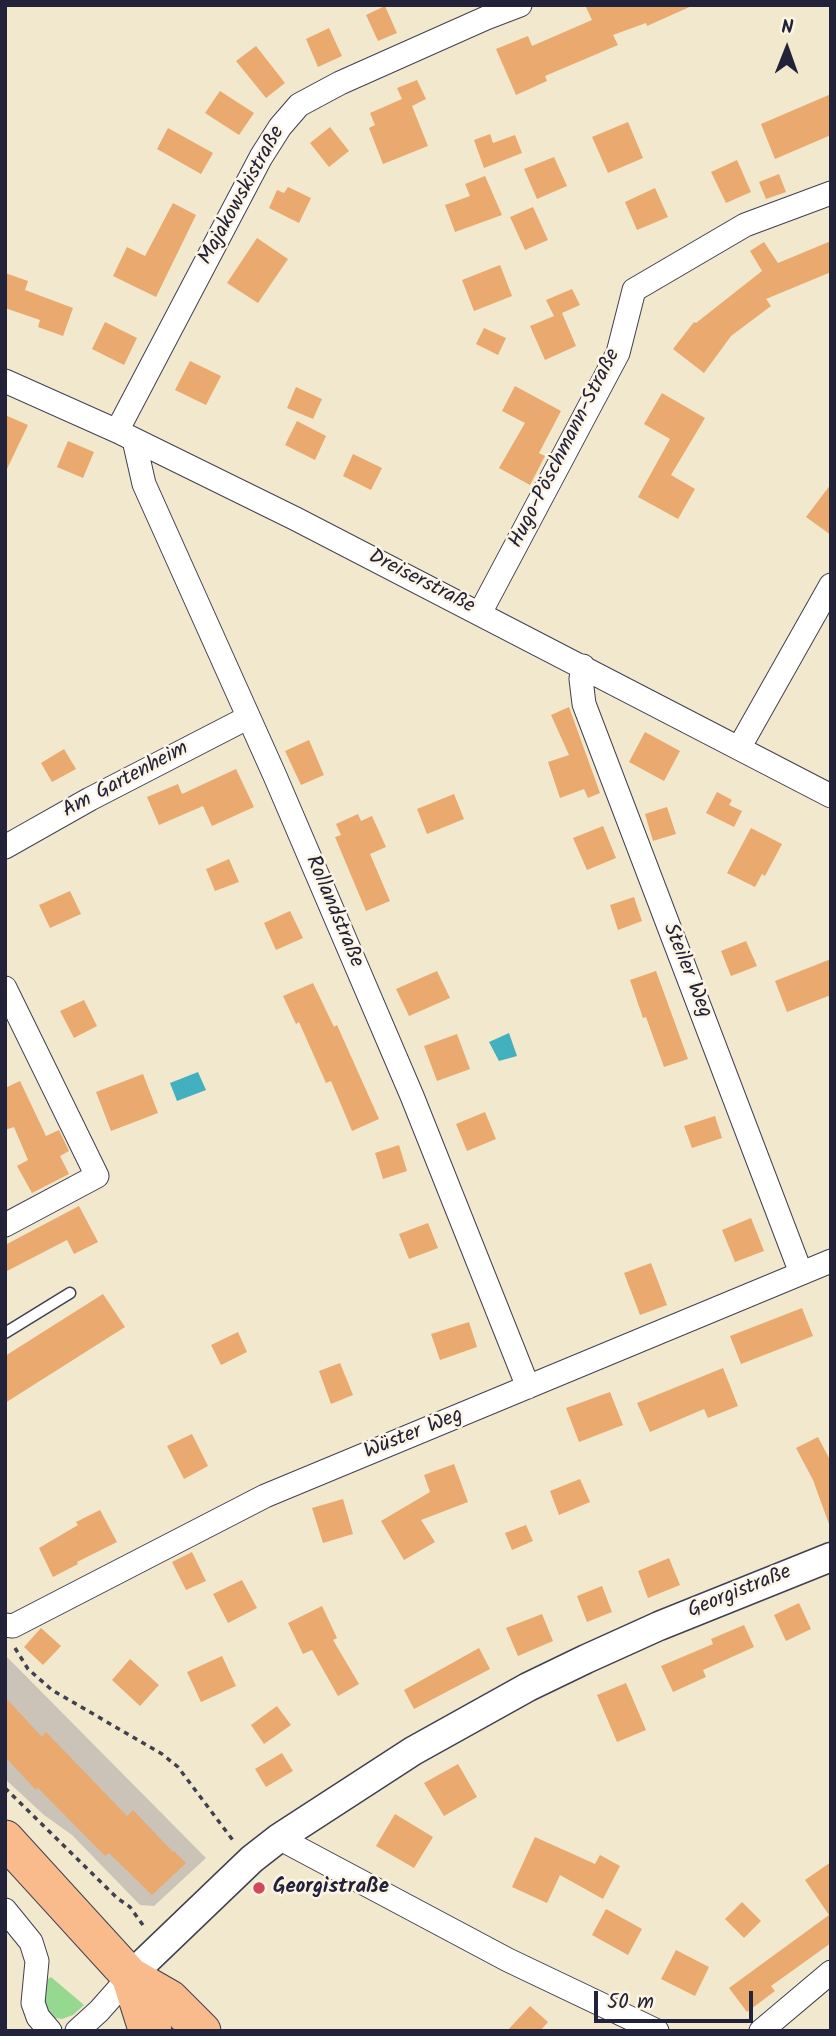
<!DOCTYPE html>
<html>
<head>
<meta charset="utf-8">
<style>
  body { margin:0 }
  #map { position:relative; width:836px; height:2036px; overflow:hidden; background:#f2e8cd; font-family:Kalam,sans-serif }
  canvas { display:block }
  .frame { position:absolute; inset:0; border:7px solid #22223b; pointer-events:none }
  .north { position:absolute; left:752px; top:14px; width:70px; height:70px; -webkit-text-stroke:5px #fcf5e5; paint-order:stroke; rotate:1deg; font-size:19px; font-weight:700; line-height:28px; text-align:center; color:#22223b }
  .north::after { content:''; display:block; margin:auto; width:24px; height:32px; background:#22223b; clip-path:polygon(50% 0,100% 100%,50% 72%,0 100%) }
  .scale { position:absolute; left:594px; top:1991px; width:159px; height:32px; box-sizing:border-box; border:4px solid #22223b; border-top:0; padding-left:9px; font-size:21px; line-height:24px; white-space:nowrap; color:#22223b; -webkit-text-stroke:5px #fcf5e5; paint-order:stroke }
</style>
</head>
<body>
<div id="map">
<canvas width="836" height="2036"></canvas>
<div class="frame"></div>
<div class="north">N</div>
<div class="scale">50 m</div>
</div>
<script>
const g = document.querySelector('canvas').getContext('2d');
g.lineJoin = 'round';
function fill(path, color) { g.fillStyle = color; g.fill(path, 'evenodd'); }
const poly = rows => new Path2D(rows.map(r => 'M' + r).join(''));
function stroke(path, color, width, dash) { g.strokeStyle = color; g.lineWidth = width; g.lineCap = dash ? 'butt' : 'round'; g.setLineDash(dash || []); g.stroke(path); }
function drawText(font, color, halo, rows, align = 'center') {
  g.font = font + ' Kalam,sans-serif'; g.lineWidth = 5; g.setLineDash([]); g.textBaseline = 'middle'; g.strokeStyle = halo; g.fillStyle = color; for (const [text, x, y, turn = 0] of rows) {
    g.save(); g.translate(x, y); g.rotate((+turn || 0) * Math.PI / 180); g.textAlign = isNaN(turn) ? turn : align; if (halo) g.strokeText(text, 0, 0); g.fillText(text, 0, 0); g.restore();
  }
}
const industrial = poly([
  [5,1655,206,1858,154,1906,140,1905,72,1835,44,1815,5,1779]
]);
const green = poly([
  [51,1977,84,2005,73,2015,62,2019,49,2017,41,1999,46,1980]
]);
const water = poly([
  [509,1033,517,1056,499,1061,489,1042],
  [198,1072,206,1090,177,1101,170,1083]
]);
const building = poly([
  [585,5,694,5,647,26,646,23,613,35,618,45,545,76,547,81,516,95,496,49,528,36,532,46,592,20],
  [385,6,397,33,378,41,366,15],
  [329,28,342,56,318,67,306,39],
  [256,46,285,83,266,98,236,61],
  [417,80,426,99,412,106,428,146,383,164,369,128,375,125,370,113,402,99,397,88],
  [220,91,254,113,239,135,205,113],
  [831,94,831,135,775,159,761,124],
  [628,122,643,158,608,173,592,137],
  [330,127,349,151,329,167,310,143],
  [168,128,213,153,201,174,157,149],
  [490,134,493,143,515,135,522,153,484,168,474,140],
  [554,157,567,186,537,199,524,169],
  [737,160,751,192,726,203,711,172],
  [779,174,786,192,766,199,759,182],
  [485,176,502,215,455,232,445,205,470,196,465,184],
  [288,187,311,198,299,223,269,208,277,190,284,193],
  [655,188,668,217,637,230,625,202],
  [173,203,196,215,156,297,113,276,127,247,145,256],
  [533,207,548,240,525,250,510,217],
  [257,238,288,259,258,303,227,283],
  [831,241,831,272,766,299,771,306,731,336,704,373,673,349,694,322,696,323,762,271,750,251,764,242,778,263],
  [500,265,512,296,474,311,462,280],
  [5,273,28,281,25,290,73,308,63,336,38,327,40,320,5,308],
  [572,289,580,305,562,313,576,346,545,360,530,326,554,316,546,300],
  [105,322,137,338,124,365,92,349],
  [484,328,506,338,498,355,476,344],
  [190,361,221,376,206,405,175,390],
  [515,386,561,411,539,453,545,456,530,485,499,468,525,423,502,411],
  [296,387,322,399,313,419,287,408],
  [662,393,705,418,671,475,695,489,678,519,638,497,670,439,644,424],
  [5,415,28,425,5,473],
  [297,421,326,436,315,460,285,445],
  [68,441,94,452,83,478,57,467],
  [353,454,382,468,371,490,343,476],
  [831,484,831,535,806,517],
  [569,707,600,793,588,798,584,789,560,798,548,762,569,755,551,715],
  [645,732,680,751,664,781,629,762],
  [309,740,324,775,301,785,285,751],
  [64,749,76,769,52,782,41,763],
  [236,769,254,807,212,826,203,806,159,825,147,797,178,784,182,794],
  [717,792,732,800,729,805,742,811,734,827,706,813],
  [454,794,464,819,427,834,417,809],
  [667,807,676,834,653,841,645,814],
  [358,814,361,821,372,816,386,847,370,854,390,901,366,911,335,837,341,835,336,824],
  [603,826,616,858,587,870,573,838],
  [751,828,782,844,765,876,762,874,755,887,727,873],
  [229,859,239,882,215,891,206,869],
  [70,891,81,914,50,928,39,905],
  [634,897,642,921,618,930,610,905],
  [290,911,303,938,276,950,264,923],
  [746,941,757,966,731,976,721,951],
  [831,959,831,995,787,1012,775,981],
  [437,971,450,998,409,1016,396,989],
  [656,971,688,1059,664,1067,646,1017,643,1018,630,980],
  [313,983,334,1027,337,1025,379,1119,352,1131,331,1081,326,1083,299,1022,296,1024,283,996],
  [84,1000,97,1026,74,1038,60,1011],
  [457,1034,470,1069,437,1081,424,1046],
  [143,1074,158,1113,111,1131,96,1092],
  [20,1081,46,1136,59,1130,69,1151,60,1156,69,1174,32,1193,17,1166,28,1160,14,1127,5,1130,5,1088],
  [485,1112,496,1139,467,1151,456,1124],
  [715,1116,722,1138,692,1148,684,1126],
  [399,1145,407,1171,383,1179,375,1153],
  [79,1206,98,1242,74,1254,67,1240,5,1272,5,1245],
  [751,1218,764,1251,735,1262,722,1230],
  [428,1223,438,1248,409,1259,399,1234],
  [651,1263,667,1305,640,1315,624,1273],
  [103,1294,125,1327,5,1403,5,1356],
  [802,1308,813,1336,741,1364,730,1336],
  [469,1322,477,1347,440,1360,431,1334],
  [238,1332,247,1352,221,1365,211,1345],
  [340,1363,353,1395,331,1404,319,1371],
  [723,1368,738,1406,708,1418,704,1409,650,1432,637,1403],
  [610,1392,623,1425,579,1442,566,1408],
  [192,1434,208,1466,184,1479,167,1446],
  [818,1437,831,1462,829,1524,813,1480,796,1448],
  [454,1464,468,1502,421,1520,435,1542,404,1560,381,1521,430,1492,424,1475],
  [580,1479,590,1502,559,1515,550,1491],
  [343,1499,353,1534,323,1543,312,1508],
  [100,1510,117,1542,77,1562,78,1564,53,1577,39,1548,78,1525,76,1522],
  [526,1525,533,1541,512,1550,505,1533],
  [192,1552,206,1581,186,1590,172,1562],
  [669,1558,680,1585,648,1598,638,1571],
  [242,1580,257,1608,228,1623,213,1594],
  [602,1586,612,1612,587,1622,577,1596],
  [799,1603,811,1629,786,1641,774,1615],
  [322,1606,337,1638,333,1640,359,1684,338,1696,312,1650,303,1654,288,1623],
  [542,1614,553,1641,518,1656,506,1628],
  [744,1625,754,1647,703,1670,706,1677,673,1692,661,1666,713,1644,711,1639],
  [41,1628,61,1646,43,1665,24,1647],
  [479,1648,490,1669,414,1709,404,1690],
  [222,1656,236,1686,201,1702,187,1672],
  [130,1659,159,1685,140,1706,112,1680],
  [626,1683,646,1730,617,1742,597,1695],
  [5,1697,42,1737,46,1732,127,1816,133,1810,173,1852,174,1851,186,1863,152,1895,109,1853,105,1856,38,1788,36,1790,5,1757],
  [277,1706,291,1725,264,1744,251,1725],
  [282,1753,293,1771,266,1787,255,1769],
  [458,1764,477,1797,444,1816,424,1783],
  [395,1814,433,1837,414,1868,376,1846],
  [535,1837,595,1864,600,1855,620,1866,603,1899,560,1875,547,1903,512,1887],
  [831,1862,831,1943,771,1986,775,1991,747,2012,729,1988,829,1915,805,1880],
  [742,1902,761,1921,744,1938,725,1919],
  [606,1909,642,1929,628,1955,592,1935],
  [676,1950,709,1967,695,1996,661,1979],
  [530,2006,548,2022,540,2031,507,2031]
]);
const path = poly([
  [15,1648,28,1669,52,1690,162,1754,178,1767,235,1843],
  [5,1788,117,1898,130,1907,145,1928]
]);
const service = poly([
  [5,1333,70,1293]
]);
const minor = poly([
  [5,381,117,431,296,519,831,796],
  [117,431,261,157,280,127,299,105,340,83,486,18,520,5],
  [134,440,144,484,275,776,412,1096,528,1387],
  [480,613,618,353,634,290,745,225,831,193],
  [583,666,581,679,584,704,801,1273],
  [739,748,831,585],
  [5,847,90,799,247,718],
  [5,988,97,1176,5,1225],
  [5,1625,13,1626,265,1496,831,1261],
  [279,1838,508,1960,657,2031],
  [5,1910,31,1942,37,1961,33,2003,38,2017,50,2031],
  [77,2031,99,2011,130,1976],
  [761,2031,831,1972]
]);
const tertiary = poly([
  [130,1976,252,1859,279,1838,413,1751,528,1687,586,1659,659,1626,831,1557]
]);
const primary = poly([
  [5,1839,130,1976,170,1999,202,2031],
  [130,1976,145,2023,153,2031]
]);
const markers = [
  [259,1888,7,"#d1495b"]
];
const streetNames = [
  ["Majakowskistraße",243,196,-61],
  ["Hugo-Pöschmann-Straße",566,449,-63],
  ["Dreiserstraße",421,583,27],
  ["Am Gartenheim",126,781,-28],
  ["Rollandstraße",333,912,67],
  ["Steiler Weg",686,971,68],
  ["Wüster Weg",414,1435,-22],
  ["Georgistraße",740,1593,-22]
];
const poiNames = [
  ["Georgistraße",273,1888]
];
fill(industrial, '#cbc3b8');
fill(green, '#95d890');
fill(water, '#43b0c0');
fill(building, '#eaa96f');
stroke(service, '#414051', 13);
stroke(minor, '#414051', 25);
stroke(tertiary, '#414051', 31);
stroke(primary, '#414051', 39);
stroke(path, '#414051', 3.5, [5, 5]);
stroke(service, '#fff', 10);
stroke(minor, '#fff', 23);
stroke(tertiary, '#fff', 28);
stroke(primary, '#fabb8c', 37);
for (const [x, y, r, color] of markers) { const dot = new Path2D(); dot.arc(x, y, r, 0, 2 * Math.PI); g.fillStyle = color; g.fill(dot); stroke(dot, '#fcf5e5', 2.5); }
drawText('21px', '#22223b', '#fcf5e5', streetNames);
drawText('bold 21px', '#22223b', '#fcf5e5', poiNames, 'left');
</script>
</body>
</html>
